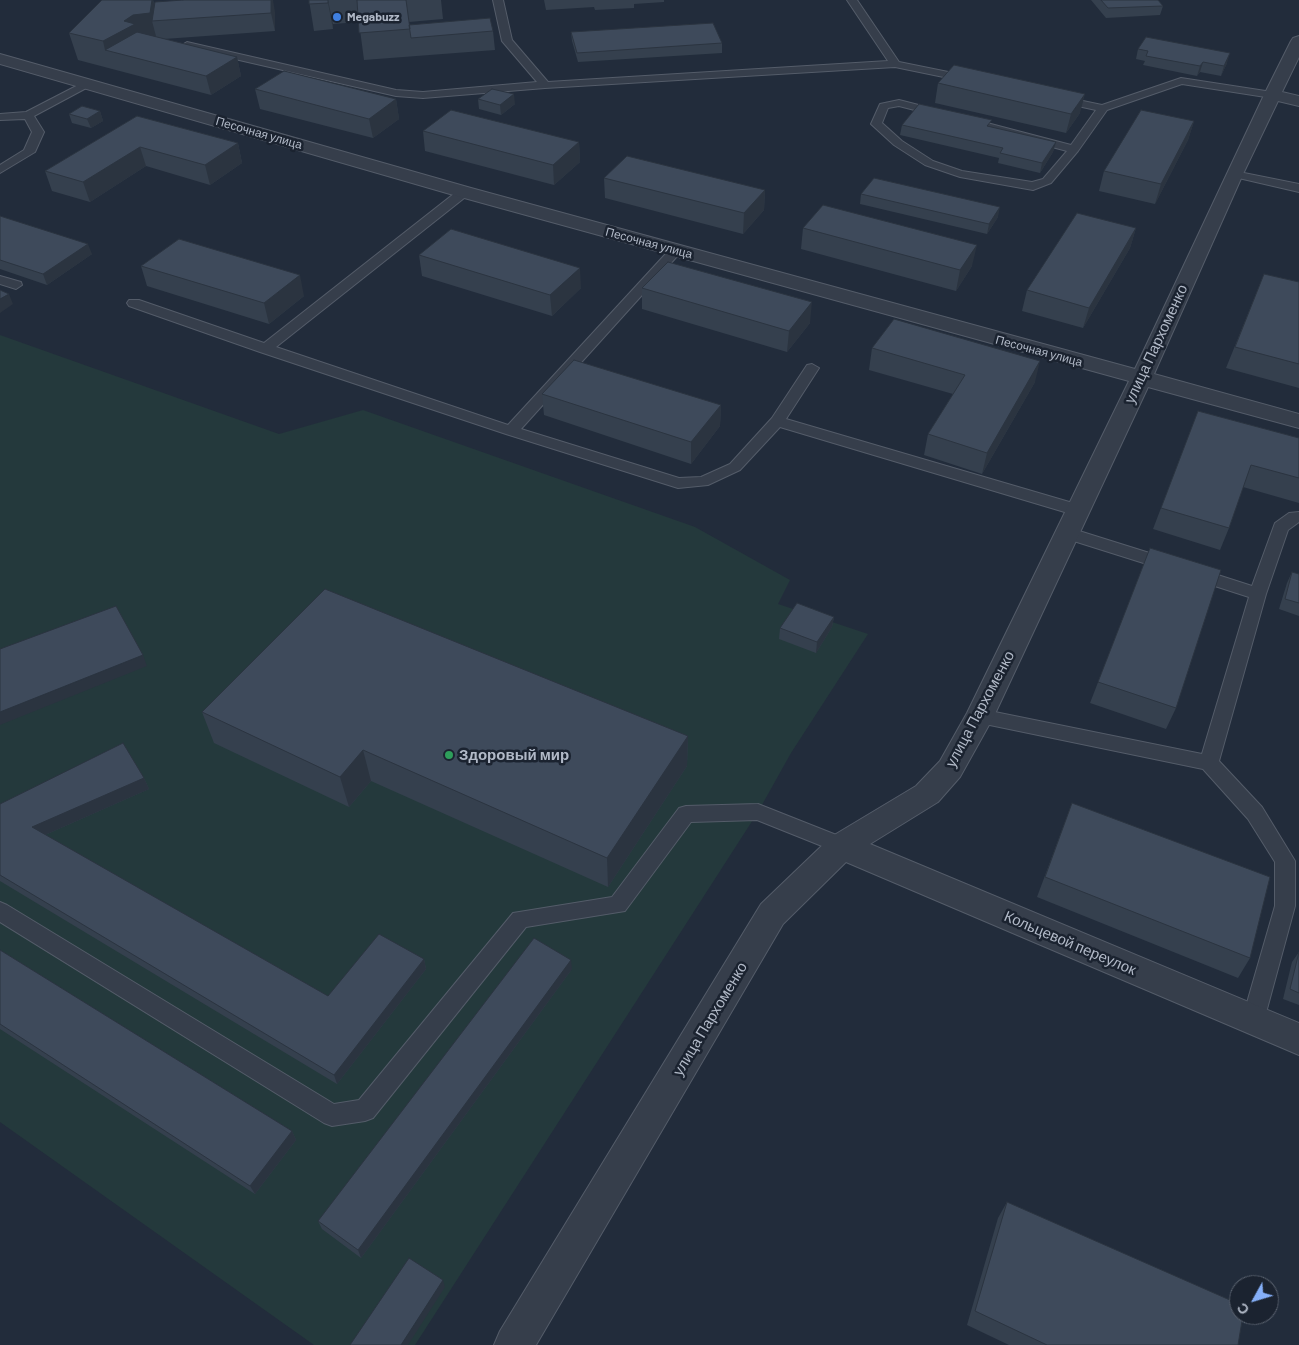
<!DOCTYPE html>
<html>
<head>
<meta charset="utf-8">
<style>
  body { margin:0 }
  #map { position:relative; width:1299px; height:1345px; overflow:hidden; background:#222c3b; font-family:Barlow,sans-serif }
  canvas { display:block }
  .north { position:absolute; left:1229px; top:1275px; width:50px; height:50px; box-sizing:border-box; background:#1b2330; border:1px solid #575f6c; border-radius:50%; rotate:231deg; font-size:14px; font-weight:700; line-height:20px; text-align:center; color:#b1b9c7 }
  .north::after { content:''; display:block; margin:auto; width:18px; height:22px; background:#85aff8; clip-path:polygon(50% 0,100% 100%,50% 72%,0 100%) }
</style>
</head>
<body>
<div id="map">
<canvas width="1299" height="1345"></canvas>
<div class="north">С</div>
</div>
<script>
const g = document.querySelector('canvas').getContext('2d');
g.lineJoin = 'round';
function fill(path, color) { g.fillStyle = color; g.fill(path, 'evenodd'); }
const poly = rows => new Path2D(rows.map(r => 'M' + r).join(''));
function stroke(path, color, width, dash) { g.strokeStyle = color; g.lineWidth = width; g.lineCap = dash ? 'butt' : 'round'; g.setLineDash(dash || []); g.stroke(path); }
function drawText(font, color, halo, rows, align = 'center') {
  g.font = font + ' Barlow,sans-serif'; g.lineWidth = 5; g.setLineDash([]); g.textBaseline = 'middle'; g.strokeStyle = halo; g.fillStyle = color; for (const [text, x, y, turn = 0] of rows) {
    g.save(); g.translate(x, y); g.rotate((+turn || 0) * Math.PI / 180); g.textAlign = isNaN(turn) ? turn : align; if (halo) g.strokeText(text, 0, 0); g.fillText(text, 0, 0); g.restore();
  }
}
const green = poly([
  [0,335,279,434,363,410,695,527,790,580,778,604,868,634,791,753,758,812,415,1345,314,1345,0,1122]
]);
const service = poly([
  [493,0,503,0,512,40,548,82,888,61,847,0,857,0,899,62,968,76,973,79,968,82,895,67,545,88,423,98,396,96,187,48,182,45,187,42,396,90,423,92,537,82,502,41,493,0],
  [1181,78,1272,92,1277,95,1272,98,1182,84,1107,110,1078,151,1051,183,1033,190,960,177,925,165,894,145,871,124,880,104,899,100,942,111,943,113,942,115,938,116,899,106,888,108,882,123,902,141,933,161,962,171,1032,182,1043,179,1067,151,964,123,963,121,964,119,968,118,1071,145,1096,110,1055,101,1054,99,1055,97,1059,96,1102,105,1181,78],
  [86,81,91,84,90,86,34,116,44,132,35,152,0,173,0,165,24,150,32,132,25,119,0,120,0,114,26,112,86,81],
  [1234,171,1299,184,1299,192,1230,176,1228,174,1230,172,1234,171],
  [464,188,468,189,470,192,468,195,276,347,508,425,672,247,676,246,682,250,680,253,521,429,679,478,701,477,730,464,772,418,807,365,812,364,819,368,786,419,1083,506,1085,510,1076,530,1175,561,1177,565,1175,569,1169,571,1061,537,1059,533,1068,513,780,427,740,470,708,485,678,488,506,434,260,352,129,306,127,303,129,300,139,300,264,343,460,189,464,188],
  [0,276,21,282,22,285,16,289,0,284,0,276],
  [1299,512,1299,522,1288,530,1266,594,1219,761,1262,807,1295,861,1295,906,1264,1020,1261,1027,1253,1030,1245,1027,1242,1020,1275,906,1275,862,1248,819,1203,769,980,723,974,721,971,716,974,711,980,709,1202,754,1249,597,1190,578,1188,574,1190,570,1196,568,1252,586,1275,523,1289,513,1299,512],
  [758,804,849,840,852,846,849,852,842,854,757,820,691,822,625,911,526,927,373,1118,365,1121,332,1126,324,1123,0,922,0,902,7,905,334,1104,359,1100,513,913,612,897,679,808,686,806,758,804]
]);
const minor = poly([
  [1299,36,1299,57,1282,92,1299,96,1299,106,1278,101,1243,174,1154,374,1299,414,1299,428,1148,387,994,716,960,777,938,802,870,844,1299,1023,1299,1055,846,862,783,924,536,1345,494,1345,500,1331,761,904,831,837,916,786,940,761,967,713,1129,381,457,196,0,64,0,54,471,188,1135,369,1264,95,1291,41,1293,38,1299,36]
]);
const wall = poly([
  [153,0,155,5,275,12,275,31,164,39,237,57,241,76,211,95,78,60,69,33],
  [309,0,441,0,443,19,409,22,410,29,493,31,495,50,364,60,359,22,333,24,333,29,314,31],
  [544,0,664,0,664,2,634,4,634,8,595,10,594,7,546,10],
  [1091,0,1158,0,1163,6,1160,15,1106,18],
  [571,32,722,43,722,53,578,62,572,41],
  [1138,49,1227,63,1221,76,1200,72,1197,76,1143,65,1145,61,1136,59],
  [938,83,1080,113,1066,133,935,103],
  [255,89,396,99,399,119,373,138,260,109],
  [478,99,515,104,501,115,479,109],
  [100,111,103,121,91,128,72,123,69,114],
  [137,116,238,143,242,163,210,185,146,166,90,202,52,191,45,171],
  [1194,121,1188,140,1155,204,1099,191,1104,171],
  [902,125,990,127,1056,142,1053,152,1040,173,998,163,999,158,900,135],
  [423,131,579,142,580,162,554,185,425,151],
  [604,178,765,190,764,210,743,234,605,198],
  [861,194,998,217,987,234,860,204],
  [0,216,92,254,47,285,0,269],
  [803,228,972,266,956,291,801,249],
  [1136,228,1130,248,1083,328,1022,311,1027,290],
  [419,255,581,288,552,316,422,276],
  [141,266,304,296,269,324,147,286],
  [1264,274,1299,282,1299,388,1226,368],
  [642,288,810,323,787,352,642,309],
  [872,348,1035,382,982,474,924,455,928,434,953,394,869,370],
  [542,394,721,405,720,426,691,464,544,415],
  [1198,411,1299,438,1299,503,1243,487,1229,528,1220,550,1153,529],
  [1150,548,1176,708,1166,729,1090,703],
  [1292,572,1299,574,1299,616,1279,609,1287,583],
  [834,617,832,627,816,653,779,639,780,628],
  [202,712,688,736,687,766,608,887,371,781,349,807,214,743],
  [144,778,149,789,45,835,328,996,424,959,426,969,337,1084,0,881,0,804],
  [1072,803,1250,958,1238,978,1037,897],
  [0,950,292,1131,296,1140,255,1194,0,1029],
  [1299,952,1299,1005,1283,999,1292,962],
  [572,969,361,1258,322,1229,318,1221],
  [1007,1202,1238,1345,1009,1345,967,1325,998,1218]
]);
const shadedWall = poly([
  [152,0,153,0,159,21,152,21,157,40,105,50,103,41,124,21],
  [271,0,273,0,275,12,275,31,271,13],
  [328,0,333,24,333,29,328,3],
  [1230,53,1227,63,1221,76,1224,66],
  [237,57,241,76,211,95,206,76],
  [1203,62,1200,72,1197,76,1200,66],
  [514,94,515,104,501,115,500,105],
  [1085,94,1080,113,1066,133,1071,114],
  [396,99,399,119,373,138,369,119],
  [100,111,103,121,91,128,87,119],
  [1194,121,1188,140,1155,204,1161,184],
  [579,142,580,162,554,185,553,165],
  [1056,142,1053,152,1040,173,1042,163],
  [238,143,242,163,210,185,205,165],
  [140,147,146,166,90,202,83,182],
  [765,190,764,210,743,234,744,213],
  [1000,207,998,217,987,234,989,224],
  [1136,228,1130,248,1083,328,1089,308],
  [88,244,92,254,47,285,43,274],
  [977,245,972,266,956,291,960,270],
  [580,268,581,288,552,316,550,295],
  [300,275,304,296,269,324,264,303],
  [9,294,13,304,0,313,0,299],
  [812,302,810,323,787,352,789,331],
  [1040,361,1035,382,982,474,987,453],
  [721,405,720,426,691,464,691,442],
  [834,617,832,627,816,653,817,642],
  [143,655,147,666,0,725,0,712],
  [688,736,687,766,608,887,607,858],
  [363,750,371,781,349,807,340,777],
  [144,778,149,789,38,838,32,827],
  [424,959,426,969,337,1084,334,1075],
  [571,960,572,969,361,1258,358,1250],
  [292,1131,296,1140,255,1194,250,1186],
  [443,1280,445,1287,408,1345,401,1345]
]);
const building = poly([
  [102,0,152,0,150,13,133,15,124,21,135,24,103,41,69,33,102,0],
  [183,0,271,0,271,13,152,21,155,2,183,0],
  [309,0,328,0,328,3,309,4,309,0],
  [357,0,406,0,410,29,359,33,357,0],
  [1101,0,1158,0,1163,6,1108,8,1101,0],
  [490,18,493,31,411,38,409,25,490,18],
  [713,23,722,43,577,53,571,32,713,23],
  [137,32,237,57,206,76,105,50,137,32],
  [1146,37,1230,53,1224,66,1203,62,1200,66,1146,56,1148,51,1138,49,1146,37],
  [954,65,1085,94,1071,114,938,83,954,65],
  [284,71,396,99,369,119,255,89,284,71],
  [492,89,514,94,500,105,478,99,492,89],
  [919,104,992,120,987,126,1056,142,1042,163,1000,153,1003,148,902,125,919,104],
  [82,106,100,111,87,119,69,114,82,106],
  [451,110,579,142,553,165,423,131,451,110],
  [1141,110,1194,121,1161,184,1104,171,1141,110],
  [137,116,238,143,205,165,140,147,83,182,45,171,137,116],
  [627,156,765,190,744,213,604,178,627,156],
  [874,178,1000,207,989,224,861,194,874,178],
  [823,205,977,245,960,270,803,228,823,205],
  [1077,213,1136,228,1089,308,1027,290,1077,213],
  [0,216,88,244,43,274,0,260,0,216],
  [451,229,580,268,550,295,419,255,451,229],
  [179,239,300,275,264,303,141,266,179,239],
  [668,262,812,302,789,331,642,288,668,262],
  [1264,274,1299,282,1299,364,1235,347,1264,274],
  [0,290,9,294,0,299,0,290],
  [894,319,1040,361,987,453,928,434,965,375,872,348,894,319],
  [574,360,721,405,691,442,542,394,574,360],
  [1198,411,1299,438,1299,478,1251,465,1229,528,1161,508,1198,411],
  [1150,548,1221,570,1176,708,1098,682,1150,548],
  [1292,572,1299,574,1299,603,1285,599,1292,572],
  [325,589,688,736,607,858,363,750,340,777,202,712,325,589],
  [797,603,834,617,817,642,780,628,797,603],
  [116,606,143,655,0,712,0,649,116,606],
  [123,743,144,778,32,827,328,996,379,934,424,959,334,1075,0,875,0,804,123,743],
  [1072,803,1270,877,1250,958,1045,877,1072,803],
  [534,938,571,960,358,1250,318,1221,534,938],
  [0,950,292,1131,250,1186,0,1024,0,950],
  [1299,952,1299,993,1290,989,1299,952],
  [1007,1202,1239,1304,1239,1315,1243,1315,1238,1345,1047,1345,975,1311,1007,1202],
  [409,1258,443,1280,401,1345,350,1345,409,1258]
]);
const markers = [
  [337,17,5,"#3f7fe0"],
  [449,755,5,"#2e9e5b"]
];
const farPoinames = [
  ["Megabuzz",347,17]
];
const farStreetnames = [
  ["Песочная улица",259,133,16],
  ["Песочная улица",649,243,15],
  ["Песочная улица",1039,351,15]
];
const streetNames = [
  ["улица Пархоменко",1156,344,-65],
  ["улица Пархоменко",980,709,-62],
  ["Кольцевой переулок",1070,943,23],
  ["улица Пархоменко",710,1019,-59]
];
const poiNames = [
  ["Здоровый мир",459,755]
];
fill(green, '#24393c');
stroke(service, '#545c69', 2);
stroke(minor, '#545c69', 2);
fill(service, '#363e4b');
fill(minor, '#363e4b');
fill(wall, '#35404e');
fill(shadedWall, '#2b3440');
fill(building, '#3e4a5b');
stroke(building, '#2b3440', 1);
for (const [x, y, r, color] of markers) { const dot = new Path2D(); dot.arc(x, y, r, 0, 2 * Math.PI); g.fillStyle = color; g.fill(dot); stroke(dot, '#1b2330', 2); }
drawText('bold 12px', '#b1b9c7', '#1b2330', farPoinames, 'left');
drawText('12px', '#b1b9c7', '#1b2330', farStreetnames);
drawText('15px', '#b1b9c7', '#1b2330', streetNames);
drawText('bold 15px', '#b1b9c7', '#1b2330', poiNames, 'left');
</script>
</body>
</html>
